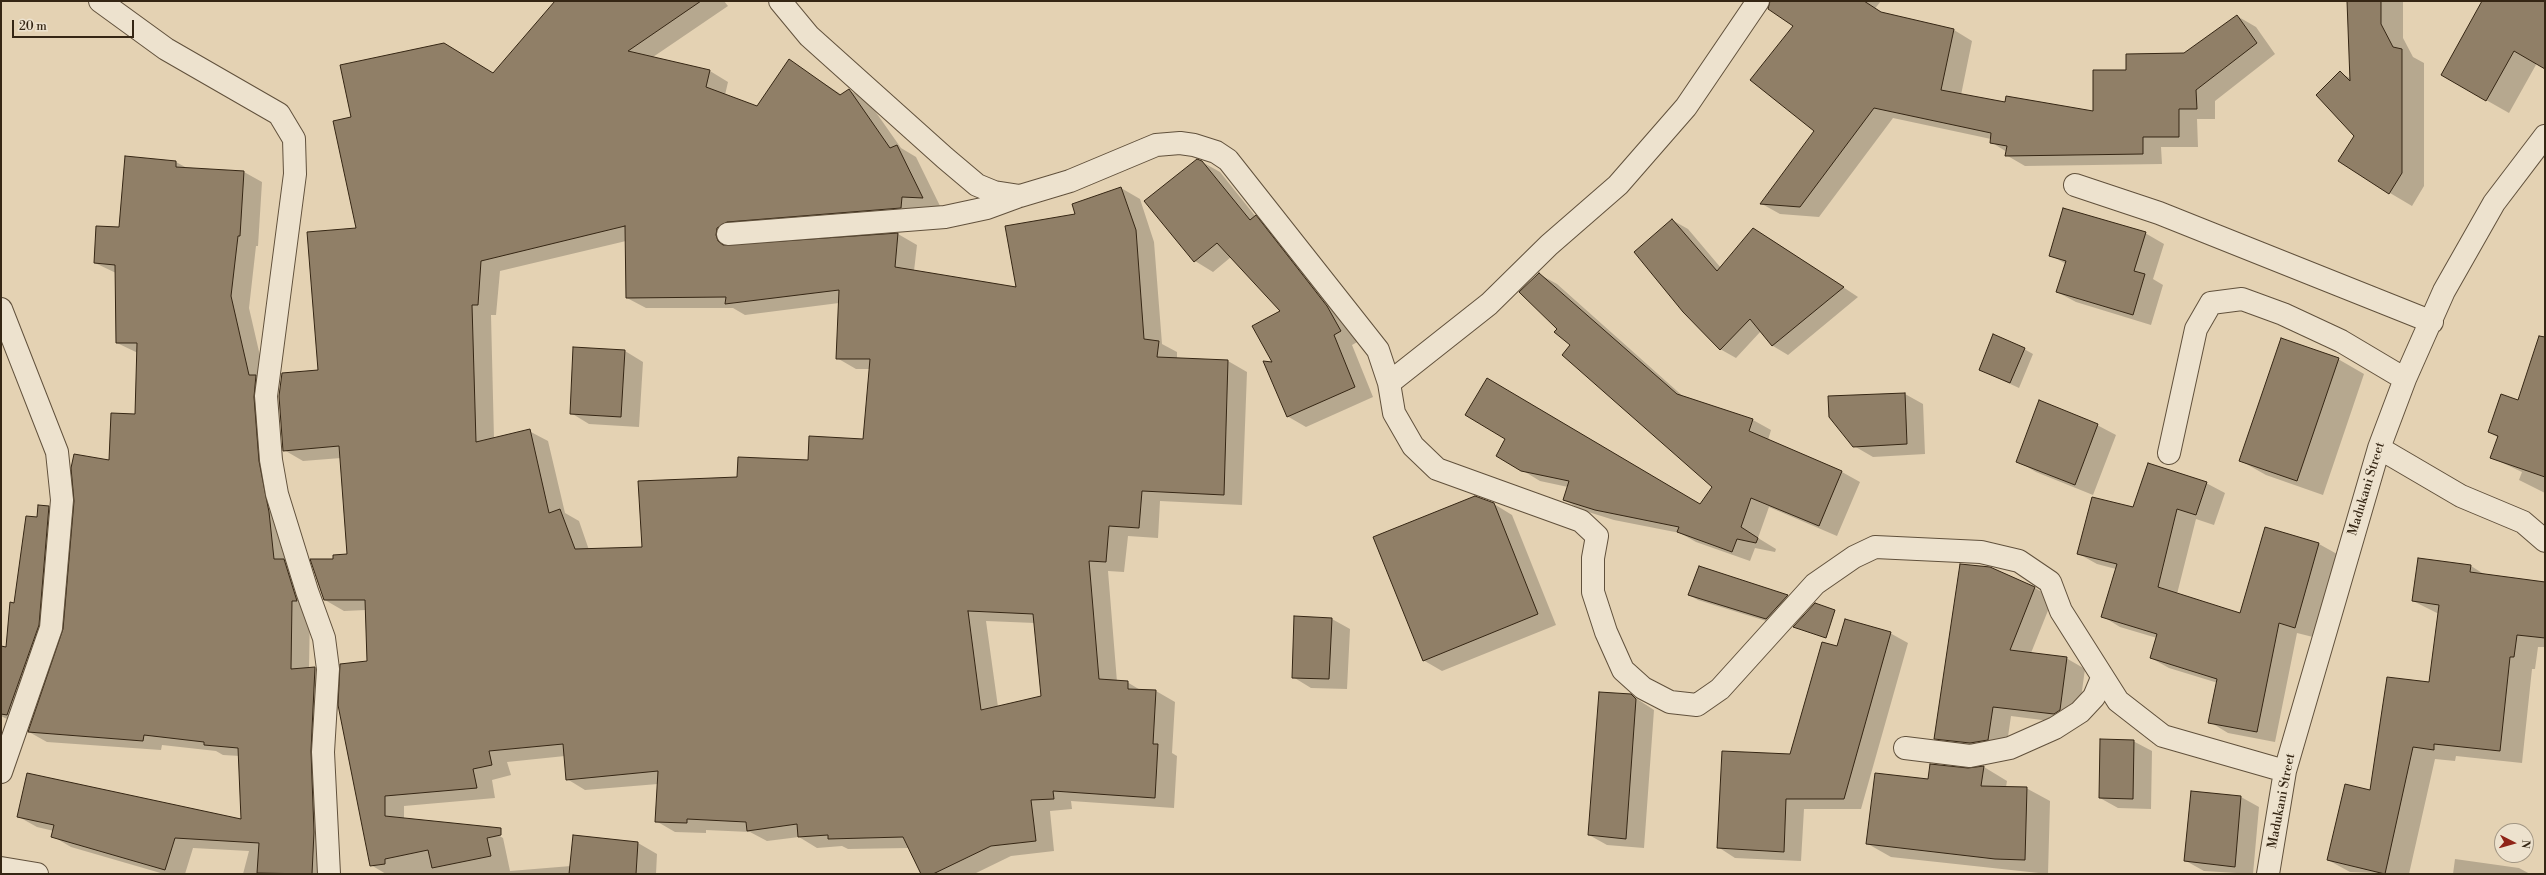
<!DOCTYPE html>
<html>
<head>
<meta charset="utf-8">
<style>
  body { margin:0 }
  #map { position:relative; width:2546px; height:875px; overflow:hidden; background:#e4d2b3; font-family:"Libre Bodoni",serif }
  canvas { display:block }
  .frame { position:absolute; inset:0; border:2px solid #352614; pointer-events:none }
  .north { position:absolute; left:2494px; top:823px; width:40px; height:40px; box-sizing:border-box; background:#ede2ce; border:1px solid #a39784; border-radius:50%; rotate:96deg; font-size:11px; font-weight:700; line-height:16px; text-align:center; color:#352614 }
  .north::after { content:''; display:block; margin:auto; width:14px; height:18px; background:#8f2418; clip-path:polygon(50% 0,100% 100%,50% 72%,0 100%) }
  .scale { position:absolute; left:12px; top:20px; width:122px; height:18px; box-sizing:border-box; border:2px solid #352614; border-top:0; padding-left:5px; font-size:12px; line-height:14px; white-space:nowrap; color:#352614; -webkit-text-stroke:3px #ede2ce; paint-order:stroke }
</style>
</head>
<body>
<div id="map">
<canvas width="2546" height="875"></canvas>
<div class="frame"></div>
<div class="north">N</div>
<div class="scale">20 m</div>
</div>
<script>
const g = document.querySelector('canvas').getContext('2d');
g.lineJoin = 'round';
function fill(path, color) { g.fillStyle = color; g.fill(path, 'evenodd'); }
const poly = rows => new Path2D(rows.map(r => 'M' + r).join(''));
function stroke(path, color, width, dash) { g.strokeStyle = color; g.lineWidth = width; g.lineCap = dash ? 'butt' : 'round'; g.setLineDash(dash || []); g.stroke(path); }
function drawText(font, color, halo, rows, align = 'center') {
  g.font = font + ' "Libre Bodoni",serif'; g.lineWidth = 3; g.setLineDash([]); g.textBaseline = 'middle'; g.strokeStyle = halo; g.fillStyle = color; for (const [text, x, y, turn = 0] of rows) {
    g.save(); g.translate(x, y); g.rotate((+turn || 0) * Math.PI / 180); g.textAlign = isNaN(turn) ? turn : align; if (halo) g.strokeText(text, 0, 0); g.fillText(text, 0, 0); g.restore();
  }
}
const shadow = poly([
  [557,1,724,1,728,6,653,57,710,71,728,82,725,95,757,107,790,61,842,95,849,90,868,101,901,148,916,157,941,208,921,207,920,218,746,232,736,247,898,234,917,245,914,271,1017,288,1076,215,1121,188,1140,199,1154,242,1162,344,1177,352,1177,358,1228,361,1247,372,1242,505,1160,501,1158,538,1128,536,1124,572,1108,571,1117,682,1127,682,1142,691,1156,691,1175,702,1172,753,1177,756,1174,808,1071,801,1072,809,1050,811,1054,851,1011,856,974,874,922,874,909,848,848,849,842,846,817,848,799,837,767,841,750,832,706,830,706,833,675,832,656,821,658,784,585,790,567,779,565,756,507,762,511,775,492,780,495,798,404,806,404,819,484,827,503,838,510,871,571,866,638,843,657,854,656,874,386,874,371,865,366,610,344,611,325,600,334,560,348,555,341,458,303,461,284,450,319,371,357,229],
  [626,241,627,298,646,308,733,308,745,315,839,303,837,358,856,369,870,369,863,440,809,461,738,478,643,548,589,550,579,521,565,513,548,441,529,431,494,439,491,315,496,315,500,271],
  [986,621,1035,623,1042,696,998,707],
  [1791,1,1881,1,1873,11,1954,30,1972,41,1961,95,2005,104,2094,113,2127,71,2184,54,2237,16,2256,27,2275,54,2215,101,2215,119,2197,119,2198,147,2161,147,2162,164,2025,166,2006,155,2007,152,1991,142,1991,139,1893,118,1819,217,1780,214,1762,204,1815,131],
  [2348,1,2403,1,2403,38,2413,57,2424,63,2424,186,2412,206,2390,193,2355,136,2340,73,2350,78],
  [2483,1,2545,1,2545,68,2537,63,2509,113,2442,75],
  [176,162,187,168,244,172,262,182,258,246,256,246,249,308,272,408,310,611,309,668,315,668,333,678,331,874,243,874,249,851,193,848,185,874,164,874,71,847,52,836,54,831,37,827,19,817,242,820,240,756,223,755,216,751,162,745,161,750,47,742,29,732,64,629,110,461,136,415,138,353,117,343,116,273,95,263,120,228],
  [1202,162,1220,172,1256,217,1274,227,1359,341,1352,345,1373,397,1306,427,1287,416,1274,363,1282,311,1231,257,1213,272,1195,261],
  [1672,220,1688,229,1721,268,1769,238,1858,297,1788,355,1773,346,1761,331,1736,358,1720,349],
  [2145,233,2164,244,2153,279,2163,285,2151,325,2076,302,2057,292,2066,264,2050,255],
  [1539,274,1557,284,1686,399,1753,420,1771,430,1768,440,1842,472,1860,482,1837,536,1769,507,1758,538,1776,549,1775,552,1755,548,1750,561,1696,542,1680,533,1614,520,1582,510,1564,500,1568,487,1540,481,1497,455,1507,439,1701,505,1714,487,1571,345,1559,329],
  [2024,349,2033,354,2019,388,1980,370],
  [625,351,643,362,639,427,589,424,571,413],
  [2338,359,2364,374,2323,495,2266,475,2241,461],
  [1905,394,1923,404,1925,454,1873,457,1854,446],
  [2518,402,2545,405,2545,493,2519,480,2522,472,2492,458,2499,438,2489,432],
  [2097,425,2116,435,2093,495,2036,472,2017,461],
  [2206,483,2225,493,2214,525,2196,519,2177,594,2241,614,2266,528,2319,544,2337,554,2313,637,2297,633,2275,742,2228,733,2210,722,2218,683,2169,668,2151,658,2157,638,2120,627,2102,616,2116,569,2097,564,2079,554,2134,508],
  [1494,504,1512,515,1556,625,1442,671,1423,660],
  [49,507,63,515,52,634,9,720,1,716,1,647,6,648,38,519],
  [2471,566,2487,576,2545,583,2545,647,2538,647,2535,669,2532,669,2522,763,2456,756,2455,761,2435,759,2409,874,2350,872,2328,860,2371,791,2429,684,2439,614,2413,601],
  [1700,567,1788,596,1797,601,1776,624,1698,600,1689,595],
  [2035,588,2053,598,2031,653,2066,658,2085,669,2078,720,2073,724,2011,716,2006,750,1953,749,1935,738],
  [1295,617,1332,619,1350,629,1347,689,1311,688,1293,677],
  [1890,633,1908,643,1861,809,1804,809,1801,861,1735,858,1718,847],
  [1631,695,1654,710,1644,848,1607,845,1589,835],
  [2133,741,2152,751,2151,809,2118,808,2100,798],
  [1984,767,2007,781,2006,787,2026,788,2050,801,2048,874,1891,857,1868,844,1928,780],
  [2192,792,2241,797,2259,807,2253,874,2204,871,2186,861],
  [2455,859,2519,868,2530,874,2453,874]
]);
const building = poly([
  [555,1,701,1,628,51,710,70,706,87,757,106,789,59,840,95,849,89,890,148,897,145,923,198,902,197,901,208,727,222,717,228,716,235,718,241,723,245,898,233,895,267,1016,287,1005,226,1075,214,1072,204,1121,187,1136,230,1144,339,1159,341,1157,357,1228,360,1224,495,1142,491,1139,528,1109,526,1106,562,1089,561,1099,679,1128,681,1128,689,1156,690,1153,744,1158,744,1155,798,1053,791,1054,799,1031,800,1036,841,991,846,933,874,921,874,903,837,828,839,828,835,798,837,797,824,747,831,746,822,687,819,687,823,655,822,658,771,566,780,563,744,489,751,492,765,473,769,477,788,385,796,385,816,501,828,501,835,487,838,491,856,432,868,428,850,385,859,385,864,370,866,338,705,340,664,367,661,365,600,324,600,310,559,333,559,333,555,347,554,339,446,283,451,279,396,282,373,318,370,307,232,356,228,333,121,351,117,340,65,444,43,493,73,555,1],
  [625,226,626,298,726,297,725,304,839,290,836,359,870,359,863,439,809,436,808,460,738,457,737,477,638,481,642,547,575,549,560,509,549,513,530,429,476,442,472,305,478,305,481,261,625,226],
  [968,611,1033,614,1041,696,981,710,968,611],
  [1770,1,1864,1,1881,12,1954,29,1941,90,2005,102,2006,96,2093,111,2093,70,2126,70,2126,54,2184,53,2237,15,2257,43,2196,90,2197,109,2179,109,2179,137,2143,137,2143,154,2005,156,2007,146,1990,143,1991,133,1874,108,1800,207,1760,204,1814,131,1750,80,1793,26,1768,9,1770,1],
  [2347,1,2381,1,2381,24,2393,47,2402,49,2402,173,2389,194,2338,161,2354,136,2316,95,2340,71,2350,81,2347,1],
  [2482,1,2545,1,2545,69,2514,51,2486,101,2441,75,2482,1],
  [125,156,176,161,176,167,244,171,240,236,238,236,231,296,249,375,256,375,254,397,259,461,269,512,274,559,284,559,297,601,292,601,291,669,315,667,311,751,314,832,312,874,257,873,259,843,175,838,165,870,51,837,54,825,17,817,27,773,241,819,238,748,204,745,204,742,144,735,143,741,28,732,63,629,74,501,71,468,74,454,109,460,111,413,135,414,137,343,116,343,115,265,94,263,96,226,119,227,125,156],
  [1197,159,1202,161,1250,220,1256,215,1327,306,1341,331,1334,335,1355,387,1287,417,1263,361,1272,362,1252,326,1280,311,1217,243,1194,262,1144,201,1197,159],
  [2063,208,2146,232,2134,271,2145,274,2133,315,2056,292,2066,261,2049,256,2063,208],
  [1672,219,1717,271,1753,228,1844,287,1772,346,1750,319,1720,350,1683,312,1634,252,1672,219],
  [1539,273,1677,394,1753,419,1749,431,1842,471,1819,526,1751,498,1741,527,1758,538,1756,543,1737,539,1732,552,1677,532,1679,527,1595,510,1563,500,1569,481,1521,471,1496,456,1505,439,1465,415,1487,378,1700,504,1712,487,1562,355,1570,345,1554,332,1557,329,1519,292,1539,273],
  [1993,334,2025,348,2010,383,1979,370,1993,334],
  [2539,336,2545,337,2545,477,2490,458,2498,436,2488,432,2501,394,2518,400,2539,336],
  [2281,338,2339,358,2297,481,2239,461,2281,338],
  [573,347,625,350,621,417,570,414,573,347],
  [1905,393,1907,444,1853,447,1829,417,1828,396,1905,393],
  [2039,400,2098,424,2075,485,2016,462,2039,400],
  [2148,463,2207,482,2196,515,2177,509,2158,587,2240,613,2265,527,2319,543,2295,628,2279,623,2257,732,2208,723,2217,679,2150,658,2157,634,2101,617,2117,564,2077,554,2092,497,2133,507,2148,463],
  [1475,496,1494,503,1538,614,1423,661,1373,537,1475,496],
  [38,505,49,506,39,625,7,715,1,714,1,646,6,647,10,602,14,603,26,516,37,517,38,505],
  [2418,558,2471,565,2470,572,2545,582,2545,638,2517,635,2514,657,2510,657,2500,751,2434,744,2434,750,2413,747,2385,874,2327,860,2345,784,2370,790,2387,677,2429,682,2439,605,2412,601,2418,558],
  [1960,564,1990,567,2035,587,2010,650,2067,657,2060,710,2054,714,1993,707,1988,740,1970,743,1934,739,1960,564],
  [1699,566,1788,595,1766,619,1688,595,1699,566],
  [1815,603,1835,610,1826,638,1793,627,1815,603],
  [1294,616,1332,618,1329,679,1292,678,1294,616],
  [1845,619,1891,632,1844,799,1786,799,1784,852,1717,848,1722,751,1790,754,1822,642,1837,646,1845,619],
  [1599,692,1631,694,1636,699,1626,839,1588,835,1599,692],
  [2100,739,2134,740,2133,799,2099,798,2100,739],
  [1930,764,1968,768,1984,766,1981,786,2027,787,2025,860,1995,859,1866,844,1875,773,1928,779,1930,764],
  [2191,791,2241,796,2235,867,2184,861,2191,791],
  [573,835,638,842,636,874,569,874,573,835]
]);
const street = poly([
  [100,1,166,49,279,114,294,139,295,174,266,396,271,460,277,494,307,591,324,638,328,669,323,752,329,874],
  [780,1,809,36,945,158,977,185,994,192,1020,196,1070,181,1156,145,1180,143,1194,145,1216,152,1228,160,1378,350,1389,383,1394,413,1413,446,1437,469,1581,521,1597,536,1593,558,1593,592,1606,632,1623,670,1643,688,1670,702,1697,705,1720,689,1815,584,1854,557,1875,547,1981,552,2019,561,2050,582,2061,611,2118,701,2163,736,2285,771],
  [2075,185,2159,213,2432,322],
  [728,234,945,217,987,208,1017,197],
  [1,309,57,452,62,500,51,628,1,772],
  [1389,383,1489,304,1549,245,1618,185,1686,107,1758,1],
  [2379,448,2461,496,2523,522,2545,541],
  [2169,453,2196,329,2211,303,2242,299,2283,314,2341,341,2405,379],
  [1905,748,1970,756,2010,748,2055,728,2080,712,2094,697,2102,678],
  [1,868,37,874],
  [2268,874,2285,771,2379,448,2405,379,2444,291,2494,203,2545,136]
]);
const streetNames = [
  ["Madukani Street",2367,489,-73],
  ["Madukani Street",2282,801,-79]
];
fill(shadow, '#0003');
fill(building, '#907f67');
stroke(building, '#352614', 1);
stroke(street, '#61513c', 24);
stroke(street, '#ede2ce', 22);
drawText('13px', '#352614', '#ede2ce', streetNames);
</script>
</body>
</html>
